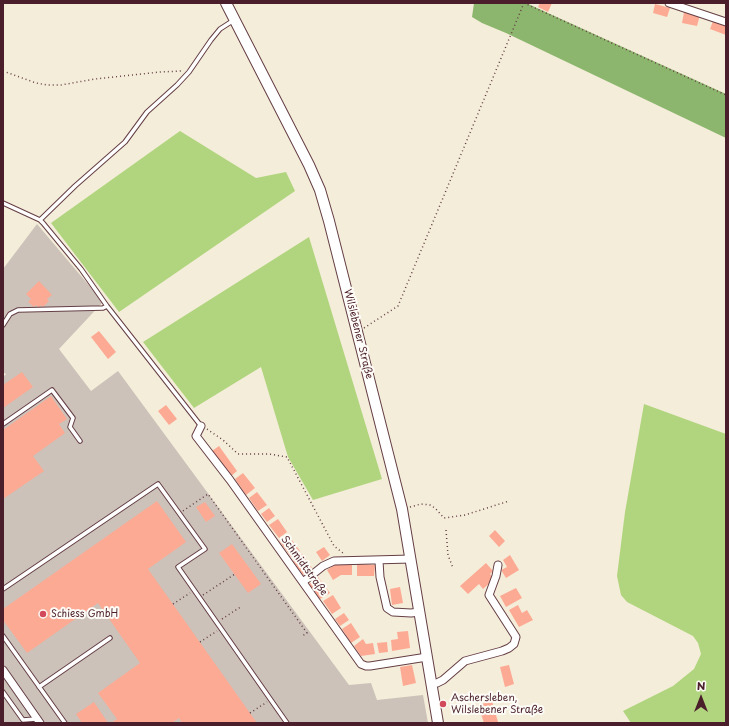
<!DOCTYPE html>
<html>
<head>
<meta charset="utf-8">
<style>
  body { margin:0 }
  #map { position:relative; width:729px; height:726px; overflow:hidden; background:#f4edd9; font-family:"Playpen Sans",sans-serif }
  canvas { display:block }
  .frame { position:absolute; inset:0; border:4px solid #4a1f2b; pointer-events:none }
  .north { position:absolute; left:681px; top:678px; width:40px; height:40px; -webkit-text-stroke:3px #fdfcf7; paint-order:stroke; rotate:0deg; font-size:11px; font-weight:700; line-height:16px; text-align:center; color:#4a1f2b }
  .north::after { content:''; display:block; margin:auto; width:14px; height:18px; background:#4a1f2b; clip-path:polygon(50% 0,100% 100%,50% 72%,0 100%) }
</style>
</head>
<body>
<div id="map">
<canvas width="729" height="726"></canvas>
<div class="frame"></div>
<div class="north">N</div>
</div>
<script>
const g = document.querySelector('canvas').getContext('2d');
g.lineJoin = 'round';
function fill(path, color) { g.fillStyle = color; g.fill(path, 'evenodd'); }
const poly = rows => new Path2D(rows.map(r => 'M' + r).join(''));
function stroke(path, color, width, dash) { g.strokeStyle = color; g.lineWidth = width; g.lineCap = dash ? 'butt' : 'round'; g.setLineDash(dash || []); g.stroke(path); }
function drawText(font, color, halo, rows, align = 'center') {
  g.font = font + ' "Playpen Sans",sans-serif'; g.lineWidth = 4; g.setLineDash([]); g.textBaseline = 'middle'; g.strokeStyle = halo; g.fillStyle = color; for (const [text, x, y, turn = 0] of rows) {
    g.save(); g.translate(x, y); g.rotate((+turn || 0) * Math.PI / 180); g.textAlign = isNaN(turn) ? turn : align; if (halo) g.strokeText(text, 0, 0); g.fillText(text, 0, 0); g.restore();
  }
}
const industrial = poly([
  [37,224,103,302,59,349,91,391,118,371,349,685,371,683,377,700,423,695,428,723,3,723,3,377,6,374,3,372,3,269]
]);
const green = poly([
  [180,131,256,178,286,172,295,191,119,312,51,223],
  [309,237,382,479,313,500,288,457,261,367,194,408,143,342],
  [644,404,726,434,726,723,631,723,623,711,673,686,694,669,701,654,698,643,693,636,627,602,621,595,617,576,625,512]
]);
const forest = poly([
  [474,3,526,3,726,94,726,138,506,33,482,23,472,17]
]);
const building = poly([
  [540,3,552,3,548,12,538,7],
  [655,4,670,8,667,17,653,13],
  [684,12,700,15,697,26,682,23],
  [713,21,726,26,726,35,710,29],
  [39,281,52,295,47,299,49,301,43,307,41,305,39,308,36,305,34,307,28,302,31,299,26,294],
  [99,331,116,352,108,359,91,337],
  [22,372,33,387,3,408,3,385],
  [51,396,67,419,59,424,65,433,33,456,44,471,3,499,3,430],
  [166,405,177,419,169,425,158,411],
  [219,446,237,471,230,477,212,451],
  [243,473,255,488,246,495,235,479],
  [257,492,267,505,258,511,249,498],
  [157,501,186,542,148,569,257,723,182,723,179,718,172,723,111,723,117,719,98,693,140,663,98,603,27,653,3,620,3,609],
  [205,502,215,516,206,522,196,507],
  [269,508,275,516,267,522,261,514],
  [278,519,287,532,279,538,269,525],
  [495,530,505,541,499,547,489,536],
  [288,535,300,551,291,557,279,541],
  [232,544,261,584,248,593,219,553],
  [324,547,330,555,322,561,316,552],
  [302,554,312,568,303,575,293,561],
  [510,555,519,570,506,578,501,570,507,567,503,560],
  [486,563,493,571,490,574,494,579,483,589,479,584,468,594,460,586],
  [336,564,352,564,352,575,341,575,333,580,327,570],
  [357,564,375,565,374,576,357,576],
  [318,577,330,593,320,599,309,584],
  [400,587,403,603,392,605,390,589],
  [516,588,522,598,506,607,500,596],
  [333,595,341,608,332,614,323,601],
  [518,605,522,613,527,610,533,620,519,627,509,610],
  [344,613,349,620,340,626,335,619],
  [351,623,360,637,351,643,342,629],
  [408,631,410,648,392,651,391,640,398,639,397,632],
  [363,639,366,644,373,643,375,654,361,656,354,646],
  [387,642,388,652,379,653,377,643],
  [412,665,416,683,403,686,400,667],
  [509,665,514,684,505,687,500,667],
  [492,701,498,722,484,723,478,705],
  [94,702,108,723,82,723,76,714]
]);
const path = poly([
  [524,3,726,95],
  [3,71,36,83,47,85,61,85,95,79,160,72,181,71],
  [364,328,398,306,524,3],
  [207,429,223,440,238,454,269,454,287,457,334,546,343,553],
  [410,507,421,504,430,505,435,508,444,518,465,515,509,501],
  [183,511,208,494,307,633,302,636],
  [446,530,448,555,453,568],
  [203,595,235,574],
  [173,604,190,593],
  [222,619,242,606],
  [200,642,217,631],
  [250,713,267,702]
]);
const lane = poly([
  [3,203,40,220,43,223,81,269,107,306,201,426],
  [40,220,75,186,125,142,147,112,177,85,189,72,211,40,220,29,234,20],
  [3,325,10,314,18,310,103,308,107,306],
  [3,424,52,390,73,418,70,427,80,441],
  [3,589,158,484,205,549,178,567,287,723],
  [3,636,65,723],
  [39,687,110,638],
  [3,692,23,720,36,719]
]);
const street = poly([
  [669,3,726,22],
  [201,426,196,436,230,480,361,664,366,666,370,666,427,657],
  [379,561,380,577,387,608,393,612,411,613,420,612],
  [303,582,323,566,334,561,411,559],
  [3,670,40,723],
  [432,684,437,683,443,680,465,661,502,651,509,648,514,644,516,637,489,595,496,576,498,565]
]);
const secondary = poly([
  [226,3,309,165,320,190,329,221,402,509,438,723]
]);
const markers = [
  [43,614,4,"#d1495b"],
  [443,704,4,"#d1495b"]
];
const streetNames = [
  ["Wilslebener Straße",358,334,76],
  ["Schmidtstraße",304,566,54]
];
const poiNames = [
  ["Schiess GmbH",51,614],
  ["Aschersleben,",451,698],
  ["Wilslebener Straße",451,710]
];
fill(industrial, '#ccc2b9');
fill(green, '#b1d57e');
fill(forest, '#8cb66d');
fill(building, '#fdaa94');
stroke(lane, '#643e45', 5.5);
stroke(street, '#643e45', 9);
stroke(secondary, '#643e45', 12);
stroke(path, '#643e45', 1.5, [1, 3]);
stroke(lane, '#fff', 3.5);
stroke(street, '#fff', 7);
stroke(secondary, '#fff', 10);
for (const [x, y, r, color] of markers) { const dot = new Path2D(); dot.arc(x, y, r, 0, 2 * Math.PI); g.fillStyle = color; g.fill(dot); stroke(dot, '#fdfcf7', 1.5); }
drawText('10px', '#4a1f2b', '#fdfcf7', streetNames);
drawText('10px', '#4a1f2b', '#fdfcf7', poiNames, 'left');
</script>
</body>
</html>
